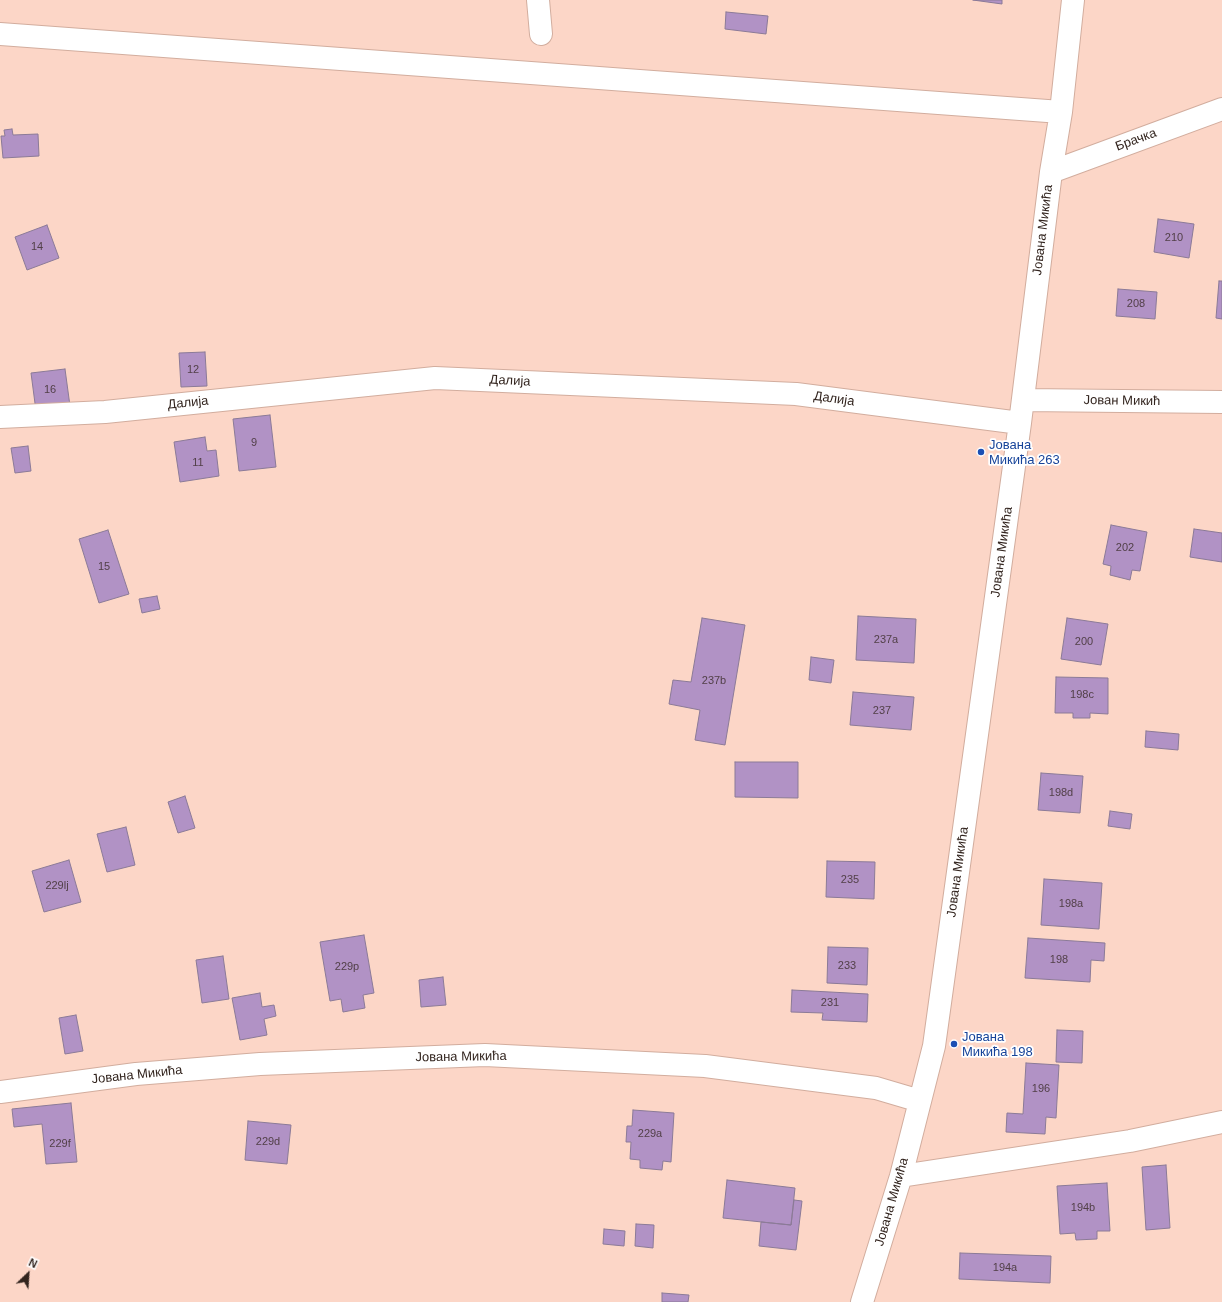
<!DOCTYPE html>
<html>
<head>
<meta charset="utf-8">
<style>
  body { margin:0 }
  #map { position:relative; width:1222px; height:1302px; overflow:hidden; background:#fcd6c7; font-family:Helvetica,sans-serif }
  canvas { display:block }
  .north { position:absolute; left:8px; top:1254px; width:40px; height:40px; -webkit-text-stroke:3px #fff; paint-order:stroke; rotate:25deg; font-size:11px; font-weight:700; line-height:16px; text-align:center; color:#32241e }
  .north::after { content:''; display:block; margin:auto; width:14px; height:18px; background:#32241e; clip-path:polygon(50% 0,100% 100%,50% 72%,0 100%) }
</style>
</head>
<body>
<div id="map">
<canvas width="1222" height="1302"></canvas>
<div class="north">N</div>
</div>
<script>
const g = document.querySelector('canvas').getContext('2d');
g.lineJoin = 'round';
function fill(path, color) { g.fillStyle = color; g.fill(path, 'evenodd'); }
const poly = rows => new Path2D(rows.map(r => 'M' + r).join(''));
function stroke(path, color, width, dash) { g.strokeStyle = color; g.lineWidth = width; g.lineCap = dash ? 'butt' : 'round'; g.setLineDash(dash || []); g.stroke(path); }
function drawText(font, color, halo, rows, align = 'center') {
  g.font = font + ' Helvetica,sans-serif'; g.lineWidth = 3.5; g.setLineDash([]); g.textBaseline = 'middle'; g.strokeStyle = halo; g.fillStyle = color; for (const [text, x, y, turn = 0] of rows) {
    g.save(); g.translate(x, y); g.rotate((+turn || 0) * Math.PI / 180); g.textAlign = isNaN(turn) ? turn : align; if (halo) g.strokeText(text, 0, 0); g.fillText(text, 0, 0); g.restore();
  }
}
const building = poly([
  [973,0,1002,0,1002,4,973,0],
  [726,12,768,16,766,34,725,29,726,12],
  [12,129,13,135,38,134,39,156,3,158,1,136,5,136,4,130,12,129],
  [1158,219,1194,224,1189,258,1154,252,1158,219],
  [47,225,59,258,27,270,15,237,47,225],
  [1219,281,1222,281,1222,319,1216,318,1219,281],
  [1118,289,1157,292,1155,319,1116,316,1118,289],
  [205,352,207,386,181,387,179,353,205,352],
  [65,369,70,406,36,411,31,373,65,369],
  [270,415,276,467,239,471,233,419,270,415],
  [205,437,207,451,216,450,219,476,180,482,174,442,205,437],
  [28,446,31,471,15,473,11,448,28,446],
  [1111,525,1147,532,1140,571,1132,570,1130,580,1110,575,1111,566,1103,564,1111,525],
  [1194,529,1222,533,1222,562,1190,557,1194,529],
  [108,530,129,594,99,603,79,539,108,530],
  [157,596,160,609,142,613,139,599,157,596],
  [858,616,916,619,914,663,856,660,858,616],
  [702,618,745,625,725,745,695,740,700,710,669,704,673,680,691,682,702,618],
  [1067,618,1108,624,1101,665,1061,659,1067,618],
  [811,657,834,660,831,683,809,680,811,657],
  [1056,677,1108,678,1108,714,1090,713,1090,718,1073,718,1073,713,1055,713,1056,677],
  [853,692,914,697,911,730,850,725,853,692],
  [1146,731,1179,734,1178,750,1145,747,1146,731],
  [735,762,798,762,798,798,735,797,735,762],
  [1041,773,1083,776,1080,813,1038,810,1041,773],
  [185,796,195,828,178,833,168,802,185,796],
  [1110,811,1132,814,1130,829,1108,826,1110,811],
  [126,827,135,865,107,872,97,834,126,827],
  [69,860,81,902,44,912,32,871,69,860],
  [827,861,875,862,874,899,826,897,827,861],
  [1044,879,1102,883,1099,929,1041,925,1044,879],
  [364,935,374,993,363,995,365,1008,343,1012,341,999,330,1001,320,942,364,935],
  [1028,938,1105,943,1104,961,1091,960,1090,982,1025,978,1028,938],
  [828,947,868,948,867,985,827,983,828,947],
  [223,956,229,999,202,1003,196,960,223,956],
  [443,977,446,1005,421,1007,419,980,443,977],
  [792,990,868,994,867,1022,822,1020,823,1013,791,1012,792,990],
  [260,993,262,1007,274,1005,276,1016,264,1019,267,1035,240,1040,232,998,260,993],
  [76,1015,83,1051,65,1054,59,1018,76,1015],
  [1057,1030,1083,1031,1082,1063,1056,1062,1057,1030],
  [1026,1063,1059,1065,1056,1118,1046,1117,1045,1134,1006,1132,1007,1113,1023,1114,1026,1063],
  [71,1103,77,1162,46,1164,42,1124,14,1127,12,1109,71,1103],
  [633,1110,674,1113,671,1162,663,1161,662,1170,640,1168,640,1160,630,1159,631,1142,626,1142,627,1126,632,1126,633,1110],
  [248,1121,291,1125,287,1164,245,1160,248,1121],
  [1166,1165,1170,1228,1146,1230,1142,1167,1166,1165],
  [727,1180,795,1188,791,1225,723,1218,727,1180],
  [1107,1183,1110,1231,1097,1231,1097,1239,1076,1240,1075,1233,1060,1234,1057,1186,1107,1183],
  [794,1200,802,1201,796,1250,759,1246,761,1222,791,1225,794,1200],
  [636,1224,654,1225,653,1248,635,1246,636,1224],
  [604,1229,625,1231,624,1246,603,1244,604,1229],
  [960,1253,1051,1256,1050,1283,959,1279,960,1253],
  [662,1293,689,1295,688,1302,662,1302,662,1293]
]);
const street = poly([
  [538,0,541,34],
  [0,34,1061,112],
  [1051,172,1222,109],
  [1023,400,1222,402],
  [0,417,105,412,435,378,796,394,1020,423],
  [0,1092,136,1074,260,1064,485,1055,705,1066,876,1088,920,1101],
  [901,1176,1130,1141,1222,1122],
  [862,1302,901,1176,934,1046,1020,423,1051,172,1061,112,1073,0]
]);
const markers = [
  [981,452,4,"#1a4fb4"],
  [954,1044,4,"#1a4fb4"]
];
const numberNames = [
  ["210",1174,238],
  ["14",37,247],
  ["208",1136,304],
  ["12",193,370],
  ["16",50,390],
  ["9",254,443],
  ["11",198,463],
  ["202",1125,548],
  ["15",104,567],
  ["237a",886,640],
  ["200",1084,642],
  ["237b",714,681],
  ["198c",1082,695],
  ["237",882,711],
  ["198d",1061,793],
  ["235",850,880],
  ["229lj",57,886],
  ["198a",1071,904],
  ["198",1059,960],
  ["233",847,966],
  ["229p",347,967],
  ["231",830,1003],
  ["196",1041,1089],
  ["229a",650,1134],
  ["229d",268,1142],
  ["229f",60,1144],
  ["194b",1083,1208],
  ["194a",1005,1268]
];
const streetNames = [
  ["Брачка",1136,140,-20],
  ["Јована Микића",1043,230,-83],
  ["Далија",510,381,3],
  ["Далија",834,399,8],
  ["Јован Микић",1122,401,1],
  ["Далија",188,403,-6],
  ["Јована Микића",1002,552,-82],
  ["Јована Микића",958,872,-82],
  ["Јована Микића",461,1057,-1],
  ["Јована Микића",137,1075,-6],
  ["Јована Микића",892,1202,-74]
];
const transitNames = [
  ["Јована",989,445],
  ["Микића 263",989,460],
  ["Јована",962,1037],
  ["Микића 198",962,1052]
];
fill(building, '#b192c5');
stroke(building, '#8b7a97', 1);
stroke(street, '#d2ad9e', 24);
stroke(street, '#fff', 22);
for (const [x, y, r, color] of markers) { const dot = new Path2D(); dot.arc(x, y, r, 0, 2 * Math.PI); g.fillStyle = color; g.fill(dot); stroke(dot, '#fff', 1.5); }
drawText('11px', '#524048', null, numberNames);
drawText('13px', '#32241e', '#fff', streetNames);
drawText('13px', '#164399', '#fff', transitNames, 'left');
</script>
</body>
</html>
